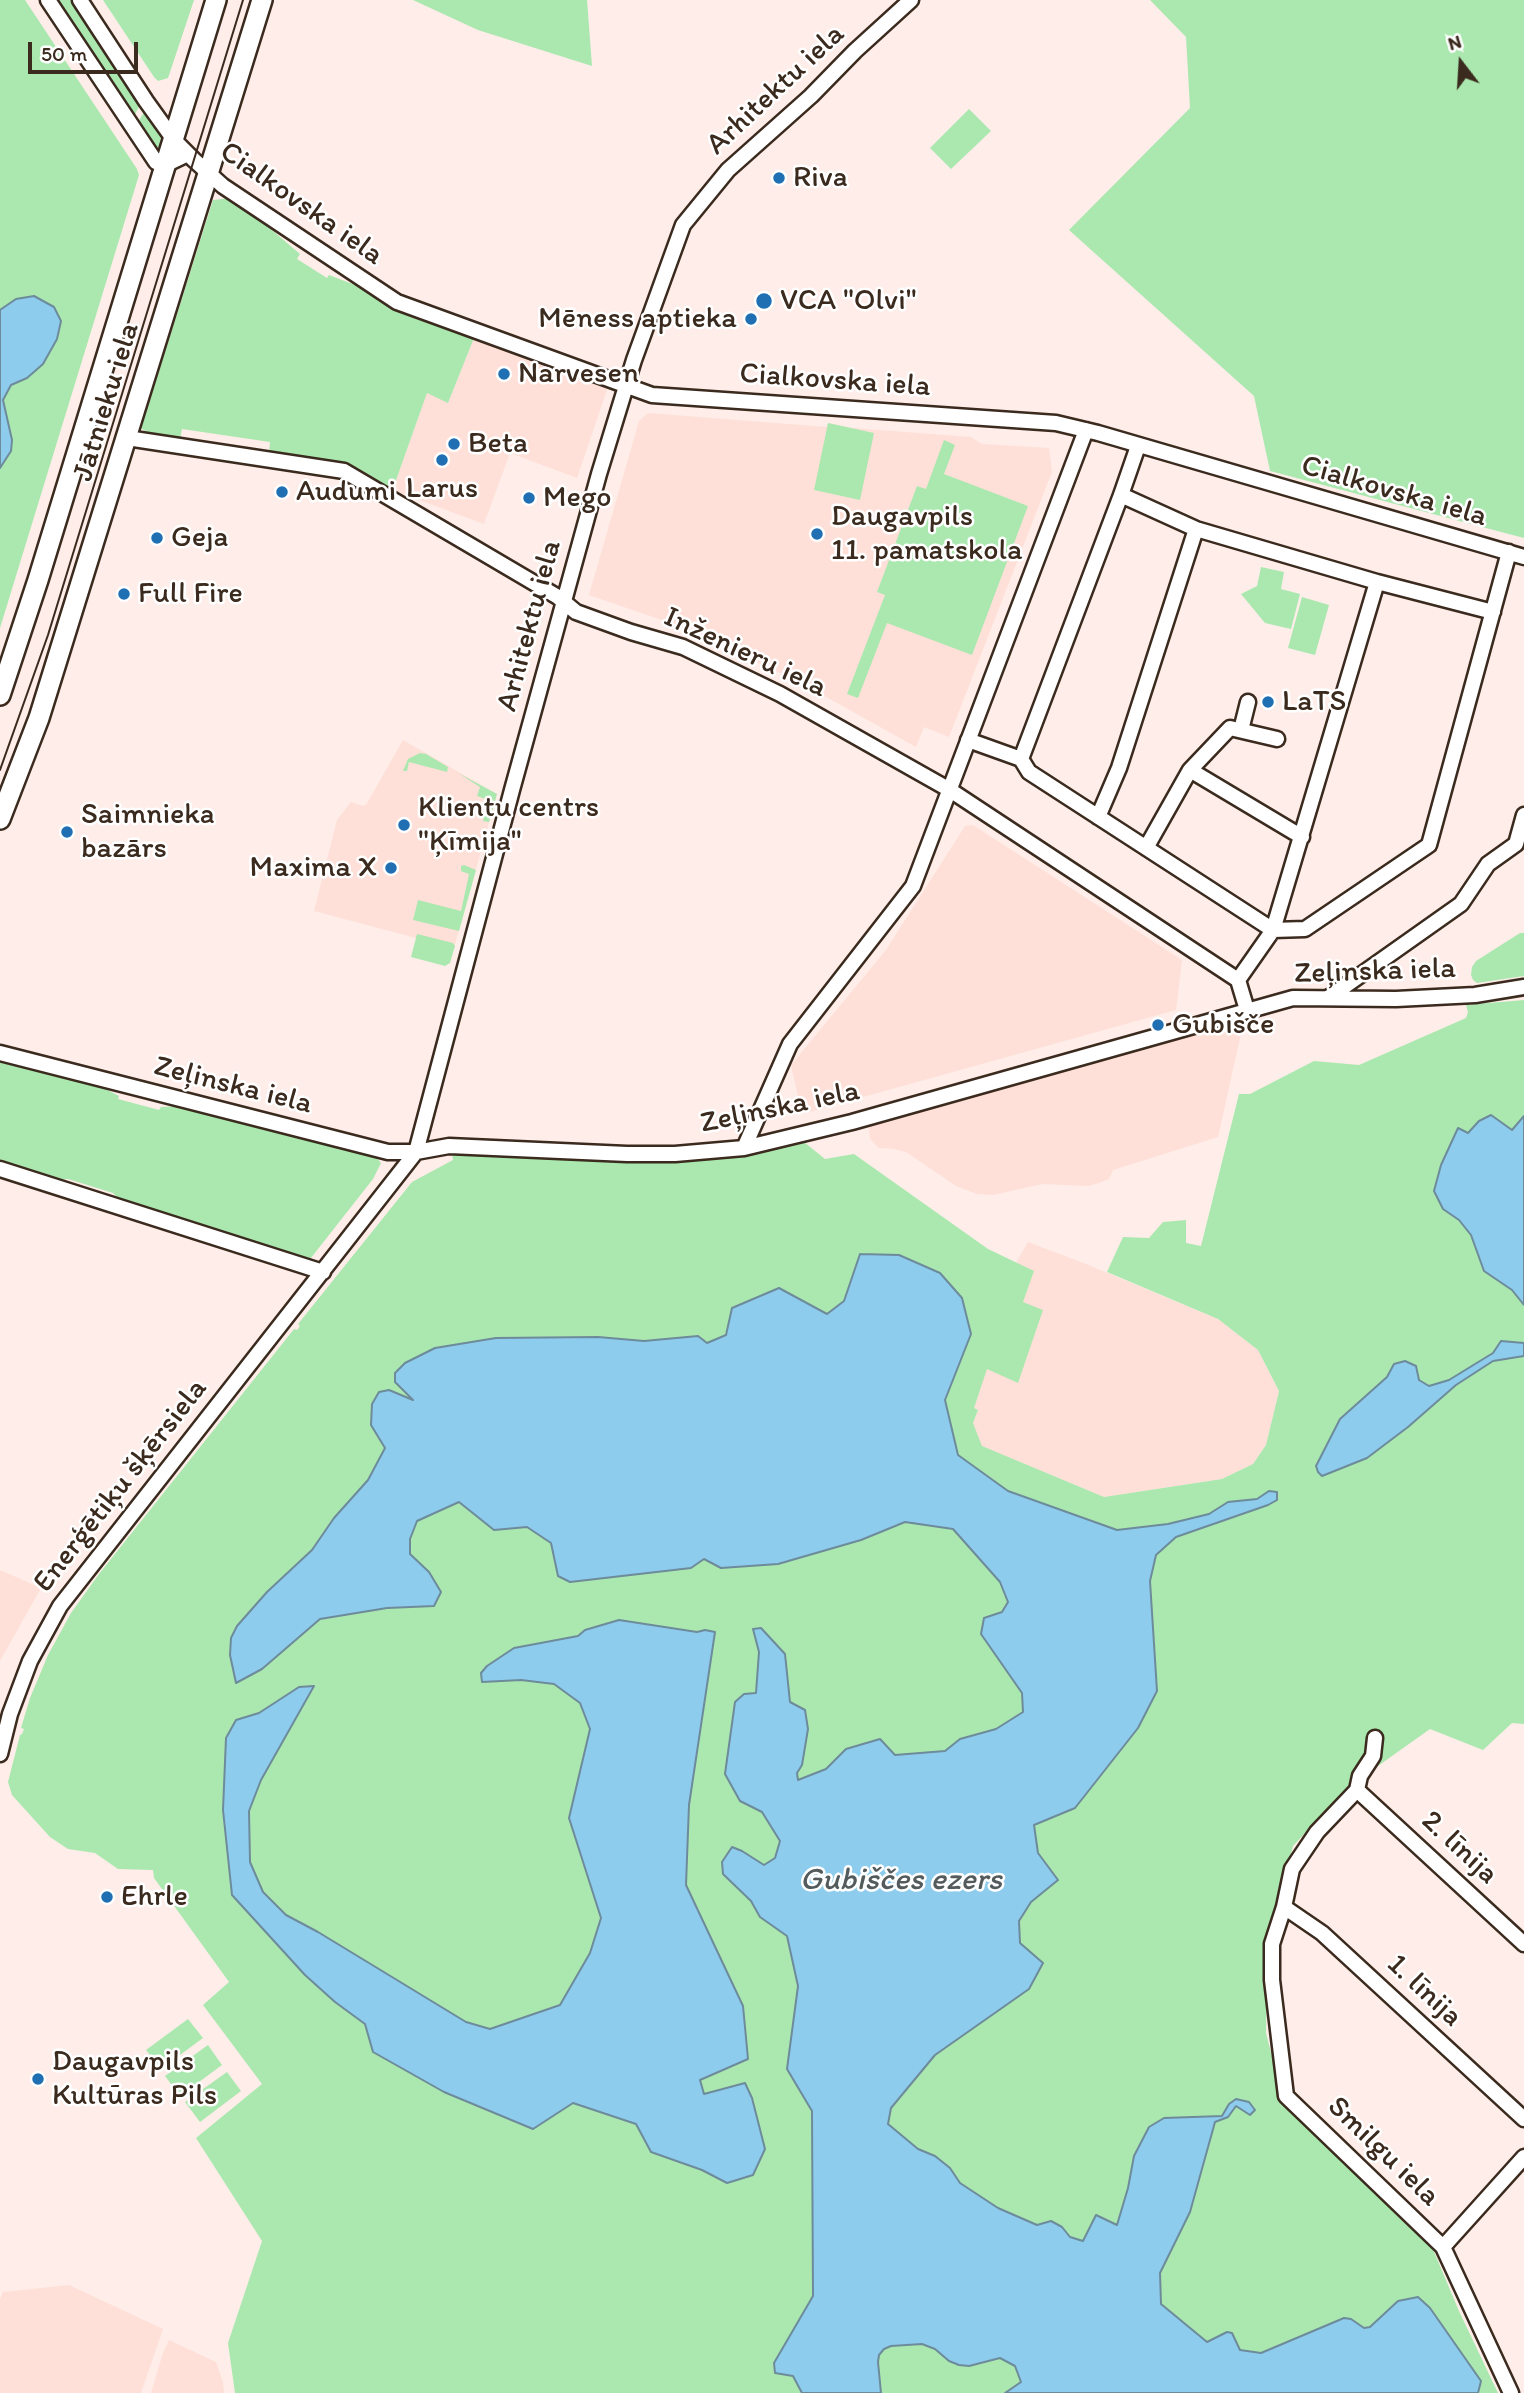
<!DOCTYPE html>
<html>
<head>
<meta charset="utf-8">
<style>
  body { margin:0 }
  #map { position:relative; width:1524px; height:2393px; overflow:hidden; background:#feede8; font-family:Itim,sans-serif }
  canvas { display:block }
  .north { position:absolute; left:1426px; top:28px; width:70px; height:70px; -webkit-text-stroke:5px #fff; paint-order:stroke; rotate:343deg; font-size:19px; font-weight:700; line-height:28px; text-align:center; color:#3b2a1e }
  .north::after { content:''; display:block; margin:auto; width:24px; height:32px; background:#3b2a1e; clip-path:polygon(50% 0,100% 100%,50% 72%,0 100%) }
  .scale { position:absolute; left:28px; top:42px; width:110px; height:32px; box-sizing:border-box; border:4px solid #3b2a1e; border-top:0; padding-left:9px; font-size:21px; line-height:24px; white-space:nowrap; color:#3b2a1e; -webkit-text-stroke:5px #fff; paint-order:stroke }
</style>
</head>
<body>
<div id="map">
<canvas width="1524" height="2393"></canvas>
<div class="north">N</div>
<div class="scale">50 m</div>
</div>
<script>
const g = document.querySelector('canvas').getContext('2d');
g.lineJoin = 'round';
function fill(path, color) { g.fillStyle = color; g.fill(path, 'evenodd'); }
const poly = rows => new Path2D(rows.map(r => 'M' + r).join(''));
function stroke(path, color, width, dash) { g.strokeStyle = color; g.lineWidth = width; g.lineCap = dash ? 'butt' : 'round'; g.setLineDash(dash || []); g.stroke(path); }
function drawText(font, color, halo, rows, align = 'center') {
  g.font = font + ' Itim,sans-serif'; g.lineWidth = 5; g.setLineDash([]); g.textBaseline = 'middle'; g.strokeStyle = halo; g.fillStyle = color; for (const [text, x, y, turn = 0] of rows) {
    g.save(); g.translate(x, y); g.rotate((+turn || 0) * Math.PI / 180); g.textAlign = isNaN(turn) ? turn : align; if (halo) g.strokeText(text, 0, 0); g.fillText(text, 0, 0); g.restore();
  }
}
const built = poly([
  [474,338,604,384,607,390,577,478,510,453,484,524,384,487,395,483,427,392,448,402],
  [648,413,827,427,828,423,853,428,971,437,982,444,1049,448,1052,472,949,737,924,727,916,747,794,679,659,619,589,595,639,421],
  [403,740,497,794,454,948,314,911,337,820,351,802,363,806,366,805],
  [973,825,1182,960,1176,1010,802,1114,791,1065,886,950,965,826],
  [1223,1025,1231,1025,1237,1029,1240,1038,1218,1137,1113,1170,1109,1179,1099,1183,1088,1186,1043,1184,993,1195,977,1194,956,1186,906,1152,894,1149,879,1148,870,1139,869,1128,872,1123],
  [1028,1242,1086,1264,1218,1319,1258,1350,1279,1391,1266,1445,1253,1464,1222,1479,1104,1497,981,1446,973,1423,978,1410,974,1408,1017,1261],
  [0,1570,41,1588,0,1661],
  [69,2285,163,2329,141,2393,0,2393,0,2299,3,2292],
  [169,2340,216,2362,223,2382,224,2393,151,2393,163,2353]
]);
const green = poly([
  [0,0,25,0,137,169,139,175,0,628],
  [56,0,71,0,140,105,133,118],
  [103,0,194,0,168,78,158,81,154,77],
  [413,0,587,0,592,66,478,30],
  [1150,0,1524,0,1524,538,1270,471,1254,396,1069,230,1190,108,1186,37],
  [969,109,991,131,951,169,930,148],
  [144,112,161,137,160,147,154,147,137,124],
  [231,198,253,214,300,254,297,259,327,278,329,275,368,290,385,300,474,338,448,403,427,393,395,483,384,487,342,463,269,453,270,442,182,429,180,440,152,436,141,428,213,200],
  [828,423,874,433,860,500,814,490],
  [944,440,955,445,944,474,1028,506,972,655,887,623,858,698,847,694,885,595,877,592,917,486,926,489],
  [1261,567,1284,572,1281,589,1300,594,1291,629,1265,623,1241,594,1257,586],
  [1302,597,1329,605,1315,655,1288,648],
  [420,753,426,754,448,767,447,772,409,762,407,771,403,771,408,759],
  [458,773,497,794,489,822,483,821,488,800,477,796,480,787],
  [464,865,476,870,459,931,413,920,418,900,461,911,469,874,461,871,461,866],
  [1520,933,1524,933,1524,976,1477,983,1473,980,1471,975,1472,967,1476,961],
  [417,934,453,943,455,946,450,963,445,966,411,957],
  [1524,1000,1524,1724,1512,1723,1483,1750,1430,1729,1347,1788,1293,1846,1267,1948,1266,2033,1282,2096,1321,2142,1432,2247,1459,2311,1498,2393,1478,2393,1481,2381,1430,2308,1418,2297,1398,2301,1370,2327,1364,2328,1352,2319,1344,2318,1261,2353,1240,2350,1227,2332,1207,2342,1161,2304,1160,2273,1190,2212,1215,2122,1228,2117,1236,2105,1249,2102,1229,2104,1222,2116,1164,2118,1134,2156,1128,2188,1117,2226,1084,2241,1070,2237,1062,2227,1037,2225,998,2208,960,2183,950,2168,935,2156,918,2149,888,2124,891,2108,935,2055,1029,1989,829,1993,787,2069,812,2111,813,2296,793,2376,802,2393,235,2393,228,2343,262,2241,196,2138,262,2084,203,2005,229,1982,154,1878,153,1870,118,1869,95,1853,68,1849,50,1837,12,1795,8,1782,20,1735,22,1734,24,1729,21,1728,30,1698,48,1655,71,1613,99,1574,294,1329,297,1330,300,1326,298,1324,412,1182,453,1160,452,1153,593,1160,693,1161,771,1150,804,1142,825,1159,854,1154,988,1249,1034,1271,1023,1302,1043,1310,1018,1383,987,1369,974,1408,978,1410,973,1423,982,1446,1104,1497,1222,1479,1253,1464,1266,1445,1279,1391,1258,1350,1218,1319,1107,1272,1123,1237,1149,1238,1163,1222,1186,1220,1186,1243,1201,1246,1239,1094,1250,1094,1314,1061,1359,1065,1466,1018,1468,1012,1466,1005],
  [698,1336,706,1343,726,1336,692,1381],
  [422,1502,457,1503,417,1521,372,1568,387,1608,320,1619,262,1668],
  [601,1918,725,2156,570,2077,277,1946,332,1941,466,2022,490,2029,580,2002,571,1986,590,1953],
  [0,1059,98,1085,119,1096,118,1099,159,1110,161,1107,181,1106,376,1157,381,1163,373,1179,307,1263,125,1205,113,1193,68,1179,55,1180,0,1163],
  [188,2019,203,2038,161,2069,146,2050],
  [208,2045,222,2065,180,2096,165,2076],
  [227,2072,241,2091,200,2122,185,2102],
  [922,2344,935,2349,949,2361,969,2366,1000,2358,1015,2366,1021,2382,1005,2393,881,2393,878,2362,879,2355,884,2349,891,2346]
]);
const water = poly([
  [34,296,54,307,61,321,57,339,43,364,27,378,11,385,3,400,12,440,11,451,0,468,0,310,16,299,34,296],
  [1491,1115,1512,1130,1524,1116,1524,1305,1512,1290,1484,1271,1471,1235,1459,1220,1443,1209,1434,1191,1441,1165,1458,1128,1468,1133,1479,1121,1491,1115],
  [860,1254,899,1255,940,1273,962,1298,971,1334,945,1400,958,1455,1008,1491,1117,1530,1168,1524,1209,1514,1228,1502,1257,1499,1269,1491,1277,1492,1277,1500,1268,1505,1176,1537,1156,1555,1150,1581,1157,1691,1138,1728,1075,1808,1034,1825,1038,1853,1058,1880,1031,1902,1019,1921,1020,1943,1043,1963,1029,1989,935,2055,891,2108,888,2124,918,2149,935,2156,950,2168,960,2183,998,2208,1037,2225,1051,2221,1062,2227,1070,2237,1083,2241,1096,2215,1117,2225,1128,2188,1134,2156,1149,2127,1164,2118,1222,2116,1229,2104,1236,2099,1249,2102,1255,2110,1250,2115,1236,2106,1228,2117,1215,2122,1190,2212,1160,2273,1161,2304,1207,2342,1227,2332,1232,2333,1240,2350,1261,2353,1344,2318,1351,2319,1364,2328,1370,2327,1398,2301,1418,2297,1430,2308,1481,2381,1478,2393,1005,2393,1021,2382,1015,2366,1000,2358,969,2366,959,2365,949,2361,935,2349,922,2344,891,2346,884,2349,879,2355,878,2362,881,2393,802,2393,793,2376,775,2373,774,2363,813,2296,812,2111,787,2069,798,1986,787,1936,760,1917,751,1901,723,1874,722,1862,732,1847,742,1851,764,1865,775,1858,780,1841,762,1812,740,1801,725,1774,735,1702,744,1694,756,1693,759,1652,753,1629,761,1628,785,1654,790,1702,805,1710,808,1729,802,1765,797,1773,798,1780,826,1769,846,1749,880,1739,895,1755,945,1751,960,1739,996,1729,1023,1712,1022,1693,981,1634,984,1618,1002,1612,1008,1602,1000,1582,953,1529,905,1522,861,1540,778,1564,721,1568,704,1559,691,1568,570,1582,558,1576,551,1543,527,1527,494,1530,459,1502,417,1521,410,1539,410,1554,429,1572,441,1592,434,1606,387,1608,320,1619,262,1669,236,1683,230,1655,231,1638,237,1626,267,1592,312,1550,334,1518,368,1480,385,1448,371,1425,372,1404,379,1392,389,1390,413,1400,395,1382,395,1373,405,1363,435,1348,496,1338,598,1337,644,1341,698,1336,707,1343,726,1335,732,1308,779,1288,827,1314,844,1301,860,1254],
  [1501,1341,1524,1343,1524,1356,1493,1361,1456,1385,1408,1427,1367,1458,1322,1476,1318,1472,1316,1466,1340,1419,1387,1377,1394,1364,1405,1361,1416,1366,1419,1380,1429,1386,1449,1380,1493,1353,1501,1341],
  [619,1620,697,1632,705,1630,715,1632,689,1805,686,1885,743,2006,748,2059,700,2080,704,2094,745,2083,752,2098,765,2149,753,2175,727,2183,702,2170,651,2152,636,2124,573,2103,533,2129,444,2092,373,2052,365,2024,335,2002,305,1975,232,1895,223,1810,226,1738,236,1720,259,1713,299,1687,314,1686,261,1780,249,1811,250,1862,263,1892,286,1915,318,1932,466,2022,490,2029,560,2005,590,1953,601,1918,569,1818,590,1729,580,1703,554,1684,521,1680,482,1682,481,1673,487,1666,514,1648,578,1636,585,1630,619,1620]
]);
const street = poly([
  [48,0,156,162,165,165,188,154],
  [80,0,146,101,174,140,194,160,223,186,397,302,652,395,1056,423,1098,433,1524,557],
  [127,438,344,471,558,597,576,612,631,632,683,647,780,694,950,790,1238,980,1247,1010],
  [1121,495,1196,529,1377,582,1493,612],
  [1241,730,1248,702],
  [968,740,1021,759,1029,772,1273,930,1305,929,1429,845,1509,552],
  [1021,759,1121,495,1138,446],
  [1190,770,1230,728,1277,739],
  [1098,817,1119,768,1196,529],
  [1146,848,1190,770,1302,837],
  [1238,980,1273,930,1377,582],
  [1328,998,1461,904,1488,864,1516,844,1524,815],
  [0,1053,388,1152,416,1152,449,1146,627,1154,675,1154,744,1148,852,1122,1293,998,1396,999,1475,995,1524,987],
  [744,1148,790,1044,913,886,1086,430],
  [0,1169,323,1272],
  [1375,1738,1373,1756,1360,1776,1357,1790,1317,1832,1292,1869,1284,1907,1272,1944,1272,1980,1286,2096,1443,2247,1511,2393],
  [0,1754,10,1714,30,1661,60,1606,416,1152,512,790,599,474,634,360,683,225,728,170,811,96,855,51,911,0],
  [1357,1790,1524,1944],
  [1284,1907,1322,1933,1524,2119],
  [1443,2247,1524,2157]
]);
const secondary = poly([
  [0,695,38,580,216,0],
  [0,819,39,718,262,0]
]);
const tram = poly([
  [0,770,48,635,243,0]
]);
const markers = [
  [779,178,7,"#1f6fb2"],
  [764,301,9,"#1f6fb2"],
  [751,319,7,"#1f6fb2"],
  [504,374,7,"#1f6fb2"],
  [454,444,7,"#1f6fb2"],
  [442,460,7,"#1f6fb2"],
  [282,492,7,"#1f6fb2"],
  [529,498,7,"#1f6fb2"],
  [817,534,7,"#1f6fb2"],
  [157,538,7,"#1f6fb2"],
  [124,594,7,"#1f6fb2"],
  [1268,702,7,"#1f6fb2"],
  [404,825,7,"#1f6fb2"],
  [67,832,7,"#1f6fb2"],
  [391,868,7,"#1f6fb2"],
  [1158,1025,7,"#1f6fb2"],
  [107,1897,7,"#1f6fb2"],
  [38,2079,7,"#1f6fb2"]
];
const streetNames = [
  ["Arhitektu iela",776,90,-43],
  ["Cialkovska iela",301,204,35],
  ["Cialkovska iela",835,381,4],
  ["Jātnieku iela",107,402,-73],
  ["Cialkovska iela",1394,492,16],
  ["Arhitektu iela",530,626,-75],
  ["Inženieru iela",745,653,25],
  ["Zeļinska iela",1375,972,-2],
  ["Zeļinska iela",233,1086,14],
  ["Zeļinska iela",780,1108,-12],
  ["Enerģētiķu šķērsiela",121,1486,-52],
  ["2. līnija",1459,1848,43],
  ["1. līnija",1424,1991,43],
  ["Smilgu iela",1383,2152,44]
];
const poiNames = [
  ["Riva",793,178],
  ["VCA \"Olvi\"",780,301],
  ["Mēness aptieka",737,319,"right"],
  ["Narvesen",518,374],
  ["Beta",468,444],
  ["Larus",442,489,"center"],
  ["Audumi",296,492],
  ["Mego",543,498],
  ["Daugavpils",831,517],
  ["11. pamatskola",831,551],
  ["Geja",171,538],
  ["Full Fire",138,594],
  ["LaTS",1282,702],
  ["Klientu centrs",418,808],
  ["\"Ķīmija\"",418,842],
  ["Saimnieka",81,815],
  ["bazārs",81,849],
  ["Maxima X",377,868,"right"],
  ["Gubišče",1172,1025],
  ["Ehrle",121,1897],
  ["Daugavpils",52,2062],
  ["Kultūras Pils",52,2096]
];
const waterNames = [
  ["Gubiščes ezers",901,1881]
];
fill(built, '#fee0d8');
fill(green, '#aae8af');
fill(water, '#8eccee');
stroke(water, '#6d8b9b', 2);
stroke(street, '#3b2a1e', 19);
stroke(secondary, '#3b2a1e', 24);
stroke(street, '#fff', 14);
stroke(secondary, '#fff', 19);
stroke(tram, '#3b2a1e', 2);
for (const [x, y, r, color] of markers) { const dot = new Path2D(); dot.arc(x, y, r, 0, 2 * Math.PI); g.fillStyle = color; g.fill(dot); stroke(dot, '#fff', 2.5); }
drawText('30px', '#3b2a1e', '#fff', streetNames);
drawText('30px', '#3b2a1e', '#fff', poiNames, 'left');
drawText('italic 32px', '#545b5c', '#fff', waterNames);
</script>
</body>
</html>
